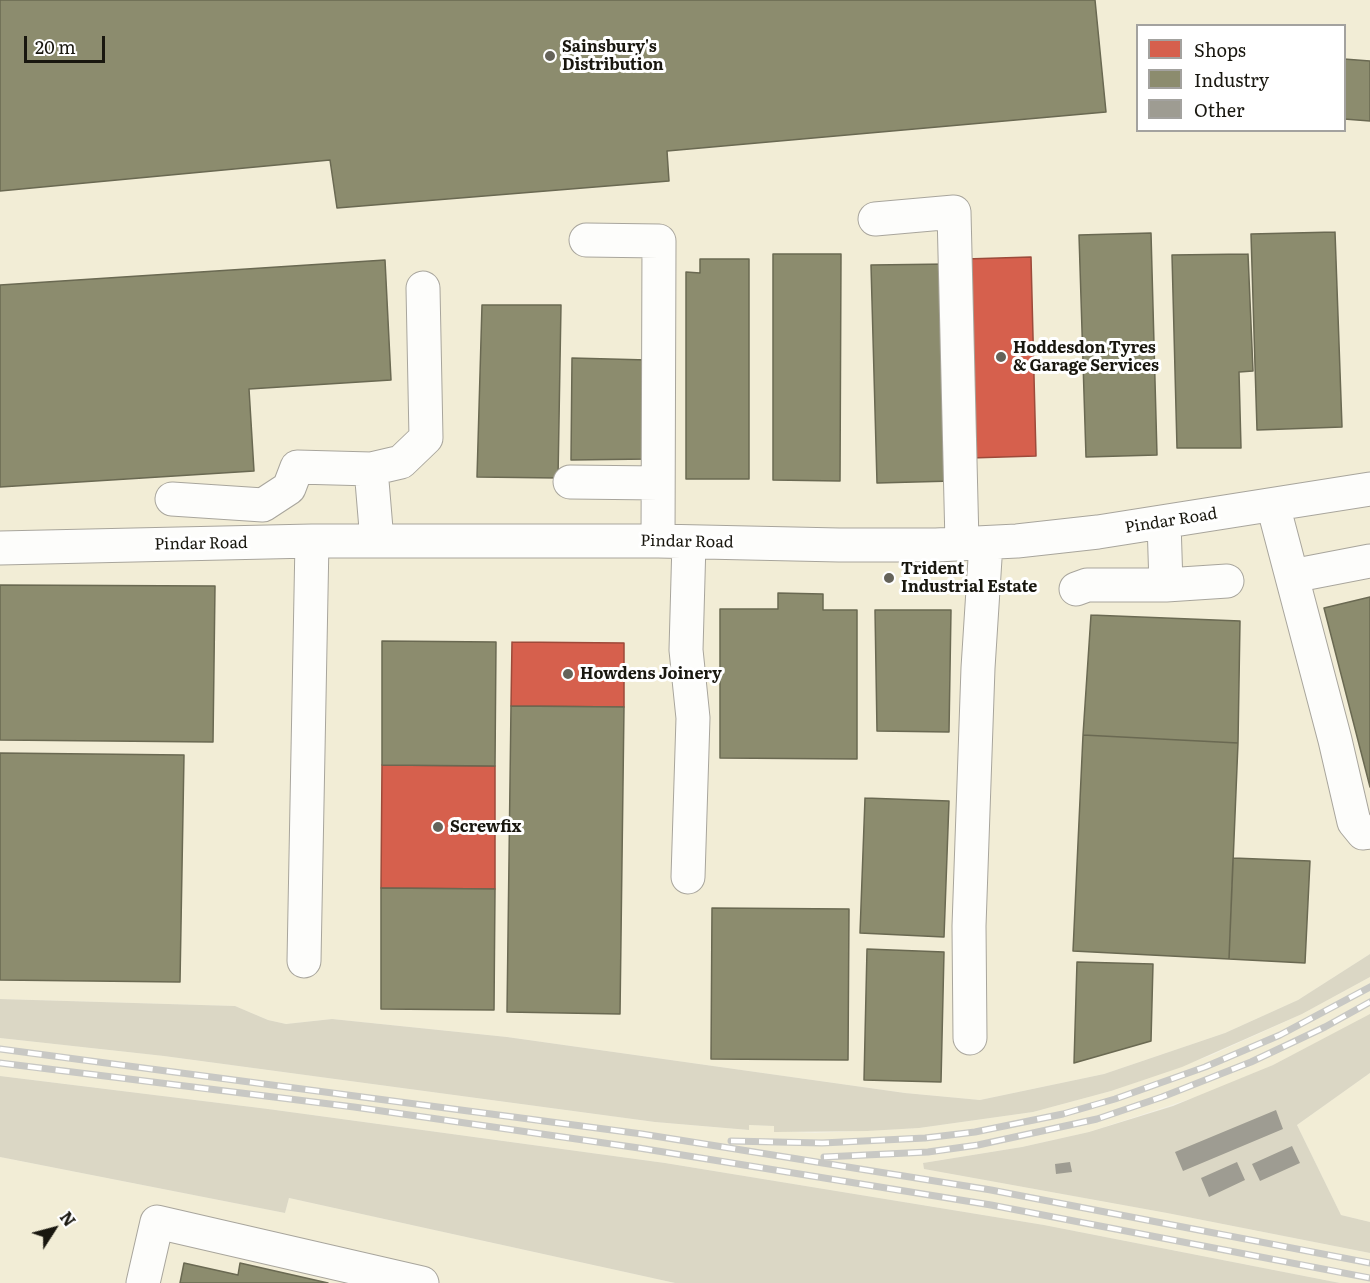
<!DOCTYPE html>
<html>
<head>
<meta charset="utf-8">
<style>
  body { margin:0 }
  #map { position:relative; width:1370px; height:1283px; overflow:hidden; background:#f3f0e3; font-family:Literata,serif }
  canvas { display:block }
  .legend { position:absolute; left:1136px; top:24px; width:210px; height:108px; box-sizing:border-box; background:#fff; border:2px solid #a3a29f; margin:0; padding:8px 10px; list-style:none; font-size:18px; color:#19170f }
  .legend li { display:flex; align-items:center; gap:12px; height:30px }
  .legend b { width:30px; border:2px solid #a3a29f }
  .north { position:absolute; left:24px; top:1199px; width:60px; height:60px; -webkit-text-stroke:4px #fff; paint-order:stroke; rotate:54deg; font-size:16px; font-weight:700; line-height:24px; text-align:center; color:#19170f }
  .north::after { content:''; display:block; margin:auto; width:21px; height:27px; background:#19170f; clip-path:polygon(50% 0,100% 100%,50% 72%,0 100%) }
  .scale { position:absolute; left:24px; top:36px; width:81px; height:27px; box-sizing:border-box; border:3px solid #19170f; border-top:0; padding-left:8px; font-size:18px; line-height:21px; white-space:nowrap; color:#19170f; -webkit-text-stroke:4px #fff; paint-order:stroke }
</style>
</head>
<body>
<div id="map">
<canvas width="1370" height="1283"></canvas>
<ul class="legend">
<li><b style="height:16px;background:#d6604d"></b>Shops</li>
<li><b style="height:16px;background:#8c8c6e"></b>Industry</li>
<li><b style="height:16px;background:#9e9c92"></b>Other</li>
</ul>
<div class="north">N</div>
<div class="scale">20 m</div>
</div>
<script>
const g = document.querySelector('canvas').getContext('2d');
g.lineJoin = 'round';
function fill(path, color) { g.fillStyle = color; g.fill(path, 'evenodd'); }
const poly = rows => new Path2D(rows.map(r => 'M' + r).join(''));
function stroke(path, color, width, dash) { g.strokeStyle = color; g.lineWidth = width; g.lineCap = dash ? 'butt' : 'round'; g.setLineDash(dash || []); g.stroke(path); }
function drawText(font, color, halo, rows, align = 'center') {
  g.font = font + ' Literata,serif'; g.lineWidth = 6; g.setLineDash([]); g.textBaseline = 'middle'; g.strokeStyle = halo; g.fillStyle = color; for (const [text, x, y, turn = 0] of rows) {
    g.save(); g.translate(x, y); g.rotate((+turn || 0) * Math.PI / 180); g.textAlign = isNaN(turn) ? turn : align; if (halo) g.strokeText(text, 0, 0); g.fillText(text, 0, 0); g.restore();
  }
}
const built = poly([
  [0,0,1370,0,1370,954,1298,1000,1225,1033,1104,1074,980,1100,905,1093,507,1037,332,1019,286,1024,268,1020,235,1006,0,999],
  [1138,26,1344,26,1344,130,1138,130],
  [1370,977,1370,1015,1273,1065,1205,1094,1089,1132,1022,1147,923,1163,924,1169,1167,1213,1370,1253,1370,1283,1340,1283,1044,1225,665,1163,268,1109,0,1076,0,1038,164,1056,655,1122,748,1130,749,1125,775,1126,774,1131,815,1133,919,1128,1033,1112,1111,1091,1212,1055,1302,1014],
  [1370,1073,1370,1222,1341,1215,1297,1125],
  [0,1157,285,1213,289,1198,675,1283,0,1283]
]);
const green = poly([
  [1370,954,1370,977,1302,1014,1182,1067,1111,1091,1033,1112,919,1128,867,1131,774,1132,774,1126,749,1125,749,1130,655,1122,164,1056,0,1038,0,999,235,1006,268,1020,286,1024,332,1019,507,1037,905,1093,980,1100,1104,1074,1225,1033,1298,1000],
  [1370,1014,1370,1073,1297,1125,1341,1215,1370,1222,1370,1253,1167,1213,924,1169,923,1163,1022,1147,1089,1132,1173,1106,1273,1065],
  [0,1076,268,1109,665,1163,1044,1225,1340,1283,675,1283,289,1198,285,1213,0,1157]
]);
const shops = poly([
  [1031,257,1036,456,970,458,966,259,1031,257],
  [512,642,624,643,624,707,511,706,512,642],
  [382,765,495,766,495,889,381,888,382,765]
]);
const industry = poly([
  [0,0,1095,0,1106,112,667,151,669,181,337,208,330,160,0,191,0,0],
  [1344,59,1370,61,1370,121,1344,119,1344,59],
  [1335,232,1342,427,1257,430,1251,234,1335,232],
  [1151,233,1157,455,1086,457,1079,235,1151,233],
  [773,254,841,254,840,481,773,480,773,254],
  [1248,254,1253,371,1239,372,1241,448,1177,448,1172,255,1248,254],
  [700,259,749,259,749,479,686,479,686,272,700,273,700,259],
  [385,260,391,380,249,389,254,471,0,487,0,285,385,260],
  [950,264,953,481,877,483,871,265,950,264],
  [482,305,561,305,558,478,477,477,482,305],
  [572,358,648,360,649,459,571,460,572,358],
  [0,585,215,586,213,742,0,740,0,585],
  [778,593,823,594,823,610,857,610,857,759,720,758,720,609,778,609,778,593],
  [1370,597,1370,787,1324,608,1370,597],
  [875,610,951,610,949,732,877,731,875,610],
  [1091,615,1240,621,1238,743,1083,735,1091,615],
  [382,641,496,642,495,766,382,765,382,641],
  [511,706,624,707,620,1014,507,1012,511,706],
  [1083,735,1238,743,1229,959,1073,951,1083,735],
  [0,753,184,755,180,982,0,980,0,753],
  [865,798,949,801,944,937,860,933,865,798],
  [1233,858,1310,861,1305,963,1229,959,1233,858],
  [381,888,495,889,494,1010,381,1009,381,888],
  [712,908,849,909,848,1060,711,1059,712,908],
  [867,949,944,952,941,1082,864,1080,867,949],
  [1077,962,1153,964,1151,1041,1074,1063,1077,962],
  [184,1263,238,1275,240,1263,328,1283,180,1283,184,1263]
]);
const building = poly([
  [1276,1110,1283,1129,1183,1171,1175,1152],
  [1292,1146,1300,1163,1260,1181,1252,1164],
  [1070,1162,1072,1172,1056,1174,1055,1164],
  [1237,1162,1245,1180,1209,1197,1201,1178]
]);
const minor = poly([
  [875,219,954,212,962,543],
  [586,240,659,241,658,541],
  [570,482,658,483],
  [172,499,263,505,289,488,297,467,371,469],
  [1273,505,1335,740,1354,822,1363,833,1370,832],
  [377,541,371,469,401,462,426,438,423,288],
  [0,548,312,541,658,541,839,545,936,545,1017,541,1098,532,1370,489],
  [1292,576,1370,561],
  [1166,585,1227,581],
  [1076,589,1087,585,1166,585,1164,522],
  [688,877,693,718,686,650,689,542],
  [304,961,312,541],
  [970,1038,969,926,978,668,986,543],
  [143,1283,157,1222,422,1283]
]);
const rail = poly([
  [0,1049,642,1134,991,1190,1370,1263],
  [0,1063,354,1107,639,1148,991,1205,1370,1278],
  [731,1141,822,1143,925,1138,975,1132,1063,1114,1115,1099,1205,1067,1280,1035,1370,987],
  [824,1157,928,1152,978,1145,1097,1119,1162,1097,1251,1062,1325,1027,1370,1002]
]);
const markers = [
  [550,56,6,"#656359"],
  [1001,357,6,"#656359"],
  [889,578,6,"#656359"],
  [568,674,6,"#656359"],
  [438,827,6,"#656359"]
];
const poiNames = [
  ["Sainsbury's",562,47],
  ["Distribution",562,65],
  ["Hoddesdon Tyres",1013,348],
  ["& Garage Services",1013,366],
  ["Trident",901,569],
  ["Industrial Estate",901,587],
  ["Howdens Joinery",580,674],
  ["Screwfix",450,827]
];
const streetNames = [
  ["Pindar Road",1171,521,-9],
  ["Pindar Road",687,542,1],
  ["Pindar Road",201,544,-1]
];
fill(built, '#f2edd6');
fill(green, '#dbd7c5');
fill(shops, '#d6604d');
stroke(shops, '#9d4a3a', 1.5);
fill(industry, '#8c8c6e');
stroke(industry, '#6a6952', 1.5);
fill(building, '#9e9c92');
stroke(minor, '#a8a59c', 35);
stroke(minor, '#fdfdfb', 33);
stroke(rail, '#c8c8c4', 7);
stroke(rail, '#fff', 4.5, [14]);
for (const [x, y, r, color] of markers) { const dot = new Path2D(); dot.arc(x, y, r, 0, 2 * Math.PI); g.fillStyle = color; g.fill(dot); stroke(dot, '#fff', 2); }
drawText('bold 16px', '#19170f', '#fff', poiNames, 'left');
drawText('16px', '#19170f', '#fff', streetNames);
</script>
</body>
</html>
